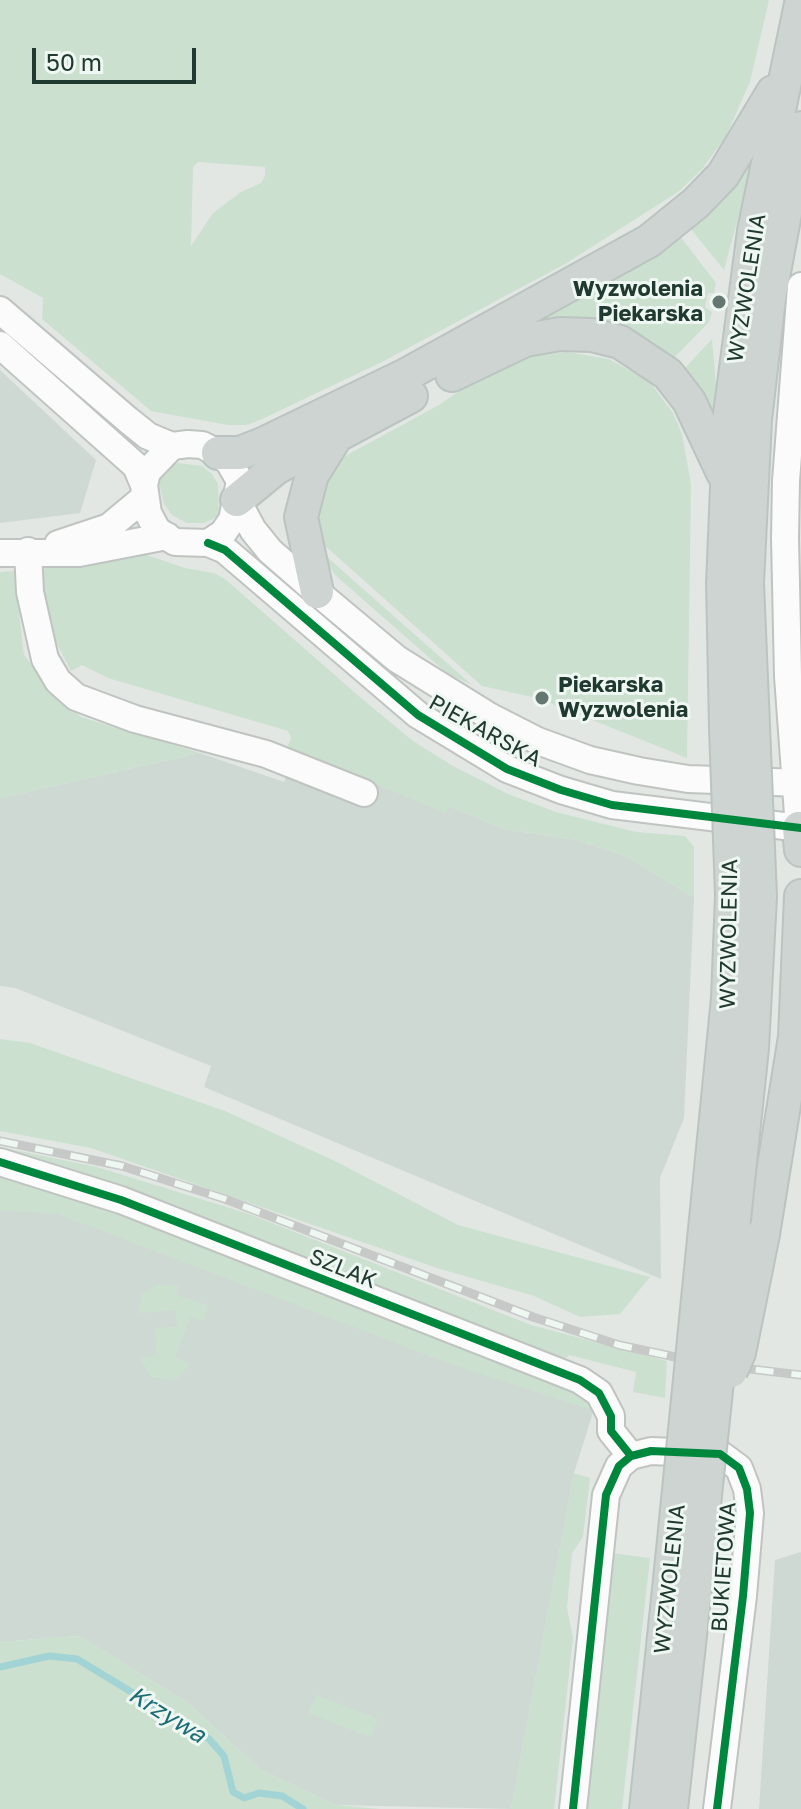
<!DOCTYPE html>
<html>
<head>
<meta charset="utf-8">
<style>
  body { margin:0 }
  #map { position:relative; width:801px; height:1809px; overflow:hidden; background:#e2e7e4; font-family:"Golos Text",sans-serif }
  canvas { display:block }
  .scale { position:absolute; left:32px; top:48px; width:164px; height:36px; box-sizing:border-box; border:4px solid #203a31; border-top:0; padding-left:10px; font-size:24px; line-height:28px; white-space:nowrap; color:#203a31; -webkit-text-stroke:6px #eff7f2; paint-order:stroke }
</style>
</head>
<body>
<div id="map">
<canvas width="801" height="1809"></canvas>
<div class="scale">50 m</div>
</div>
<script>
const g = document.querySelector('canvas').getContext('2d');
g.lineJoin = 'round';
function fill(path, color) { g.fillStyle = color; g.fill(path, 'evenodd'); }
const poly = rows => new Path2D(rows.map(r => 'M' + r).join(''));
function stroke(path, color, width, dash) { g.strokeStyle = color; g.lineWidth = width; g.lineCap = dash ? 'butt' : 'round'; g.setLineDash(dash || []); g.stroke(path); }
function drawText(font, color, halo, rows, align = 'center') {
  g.font = font + ' "Golos Text",sans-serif'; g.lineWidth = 6; g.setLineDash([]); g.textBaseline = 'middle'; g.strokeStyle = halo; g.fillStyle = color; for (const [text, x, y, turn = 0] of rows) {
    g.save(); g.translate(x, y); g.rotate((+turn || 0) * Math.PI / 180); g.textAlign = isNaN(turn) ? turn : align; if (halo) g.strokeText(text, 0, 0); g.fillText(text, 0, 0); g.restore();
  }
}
const built = poly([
  [0,370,96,460,80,513,0,523],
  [311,722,449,806,504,829,576,840,628,857,694,898,684,1118,660,1178,661,1279,204,1087,211,1066,15,988,0,986,0,798,200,753,284,782],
  [0,1191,595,1406,574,1473,511,1809,336,1805,261,1770,187,1702,79,1636,0,1642],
  [801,1552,801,1809,759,1809,775,1560]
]);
const green = poly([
  [0,0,769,0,750,82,726,136,703,168,678,192,565,264,382,362,260,420,247,425,228,425,151,411,42,319,43,298,0,274],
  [198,162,265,167,265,176,261,183,241,192,213,213,191,246,193,167],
  [752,152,755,155,724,270,690,228],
  [680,236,716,283,714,293,708,293,705,307,712,312,709,322,672,360,516,329],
  [712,339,716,385,714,422,684,369],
  [567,352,609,359,650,382,673,413,682,434,691,484,687,758,550,703,552,695,534,691,532,697,482,686,322,543,315,519,320,490,345,456,439,405,481,376,523,357],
  [178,463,202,466,212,474,218,484,219,516,204,523,187,523,172,515,164,504,158,479,168,467],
  [319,550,472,685,448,674,335,575],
  [144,554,185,568,214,573,225,579,361,698,413,741,453,766,508,794,556,812,636,832,685,836,694,847,694,898,628,857,576,840,504,829,449,806,446,813,339,769,287,747,291,739,288,731,108,678,82,665,71,671,56,642,49,616,41,576,45,568],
  [14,571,24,655,52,691,81,717,200,753,0,798,0,572],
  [0,1039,30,1043,225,1111,335,1161,458,1225,650,1277,620,1314,580,1317,534,1296,437,1268,91,1148,0,1131],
  [0,1147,97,1167,249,1214,531,1325,667,1361,665,1398,633,1392,636,1372,569,1355,566,1358,527,1350,0,1152],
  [0,1168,589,1395,598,1412,456,1366,58,1214,0,1210],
  [157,1284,179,1286,176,1295,207,1305,206,1321,191,1317,175,1357,190,1364,178,1378,171,1380,151,1377,140,1358,156,1356,155,1329,177,1326,176,1310,138,1313,142,1294],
  [574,1473,590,1478,583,1537,572,1553,567,1608,573,1638,554,1809,511,1809],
  [611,1553,650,1558,622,1809,585,1809],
  [79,1636,187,1702,261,1770,336,1805,380,1809,0,1809,0,1642],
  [316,1695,378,1719,371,1737,308,1713]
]);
const stream = poly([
  [0,1667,49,1656,77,1659,209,1739,224,1756,233,1792,244,1798,259,1793,282,1796,303,1809]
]);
const minor = poly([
  [0,310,128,420,148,436,172,446],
  [0,345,136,466,144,485],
  [188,444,202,445,218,453,229,462,240,481,232,520,223,533,208,543,175,542,157,530,148,513,144,485,147,472,172,446,188,444],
  [237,500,253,530,270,551,317,592,397,659,489,716,538,741,590,760,639,771,688,779,801,783],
  [208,543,225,550,418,715,507,769,561,790,612,805,801,828],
  [58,544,109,527,145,497],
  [28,551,30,592,45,659,58,681,76,697,135,719,266,754,364,793],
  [0,553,79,553,167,536],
  [799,828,788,676,785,538,786,481,801,286],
  [0,1162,121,1200,580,1380,599,1393,611,1416,611,1431,631,1456],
  [573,1809,606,1495,619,1466,631,1456,651,1451,720,1454,739,1468,747,1489,750,1513,743,1596,717,1809]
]);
const major = poly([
  [452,375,525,340,560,334,592,335,620,342,668,374,689,401,723,473],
  [218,453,240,453,263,444,404,376,649,241,696,203,723,175,773,92],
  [237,500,276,468,411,396],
  [317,592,301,517,312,475,335,438],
  [753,726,747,583,755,420,769,299,801,128],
  [726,728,723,584,730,414,754,231,801,4],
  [799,828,801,850],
  [763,1234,795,1037,801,896],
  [646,1809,672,1560],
  [671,1809,698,1562]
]);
const rail = poly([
  [0,1141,122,1166,225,1199,533,1317,619,1345,708,1364,801,1375]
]);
const majorBridge = poly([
  [731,1371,739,1353,763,1234],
  [672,1560,728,998,732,895,726,728],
  [698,1562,752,1048,760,897,753,726]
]);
const cycleway = poly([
  [208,543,225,550,418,715,507,769,561,790,612,805,801,828],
  [0,1162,121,1200,580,1380,599,1393,611,1416,611,1431,631,1456],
  [573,1809,606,1495,619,1466,631,1456,651,1451,720,1454,739,1468,747,1489,750,1513,743,1596,717,1809]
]);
const markers = [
  [719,302,8,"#647770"],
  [542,698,8,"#647770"]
];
const streetNames = [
  ["WYZWOLENIA",747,288,-81],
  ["PIEKARSKA",485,731,29],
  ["WYZWOLENIA",729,934,-89],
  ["SZLAK",343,1269,22],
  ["BUKIETOWA",724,1567,-86],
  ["WYZWOLENIA",670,1579,-84]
];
const poiNames = [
  ["Wyzwolenia",703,289],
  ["Piekarska",703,314],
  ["Piekarska",558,685,"left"],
  ["Wyzwolenia",558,710,"left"]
];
const waterNames = [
  ["Krzywa",167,1715,32]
];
fill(built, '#cfd9d4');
fill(green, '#cbe0cf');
stroke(stream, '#a2d3d5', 7);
stroke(minor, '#bfc4c1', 30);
stroke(major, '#bbc4c1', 36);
stroke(minor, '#fbfbfb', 26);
stroke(major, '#cdd4d1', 32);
stroke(rail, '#c6c9c8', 9);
stroke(rail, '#eff7f2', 6, [18]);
stroke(majorBridge, '#bbc4c1', 36, []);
stroke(majorBridge, '#cdd4d1', 32);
stroke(cycleway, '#00873e', 8);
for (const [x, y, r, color] of markers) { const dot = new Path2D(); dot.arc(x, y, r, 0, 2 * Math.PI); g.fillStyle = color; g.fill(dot); stroke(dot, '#eff7f2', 3); }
drawText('22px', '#203a31', '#eff7f2', streetNames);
drawText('bold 22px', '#203a31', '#eff7f2', poiNames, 'right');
drawText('italic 24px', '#1c6c74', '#eff7f2', waterNames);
</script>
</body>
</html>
